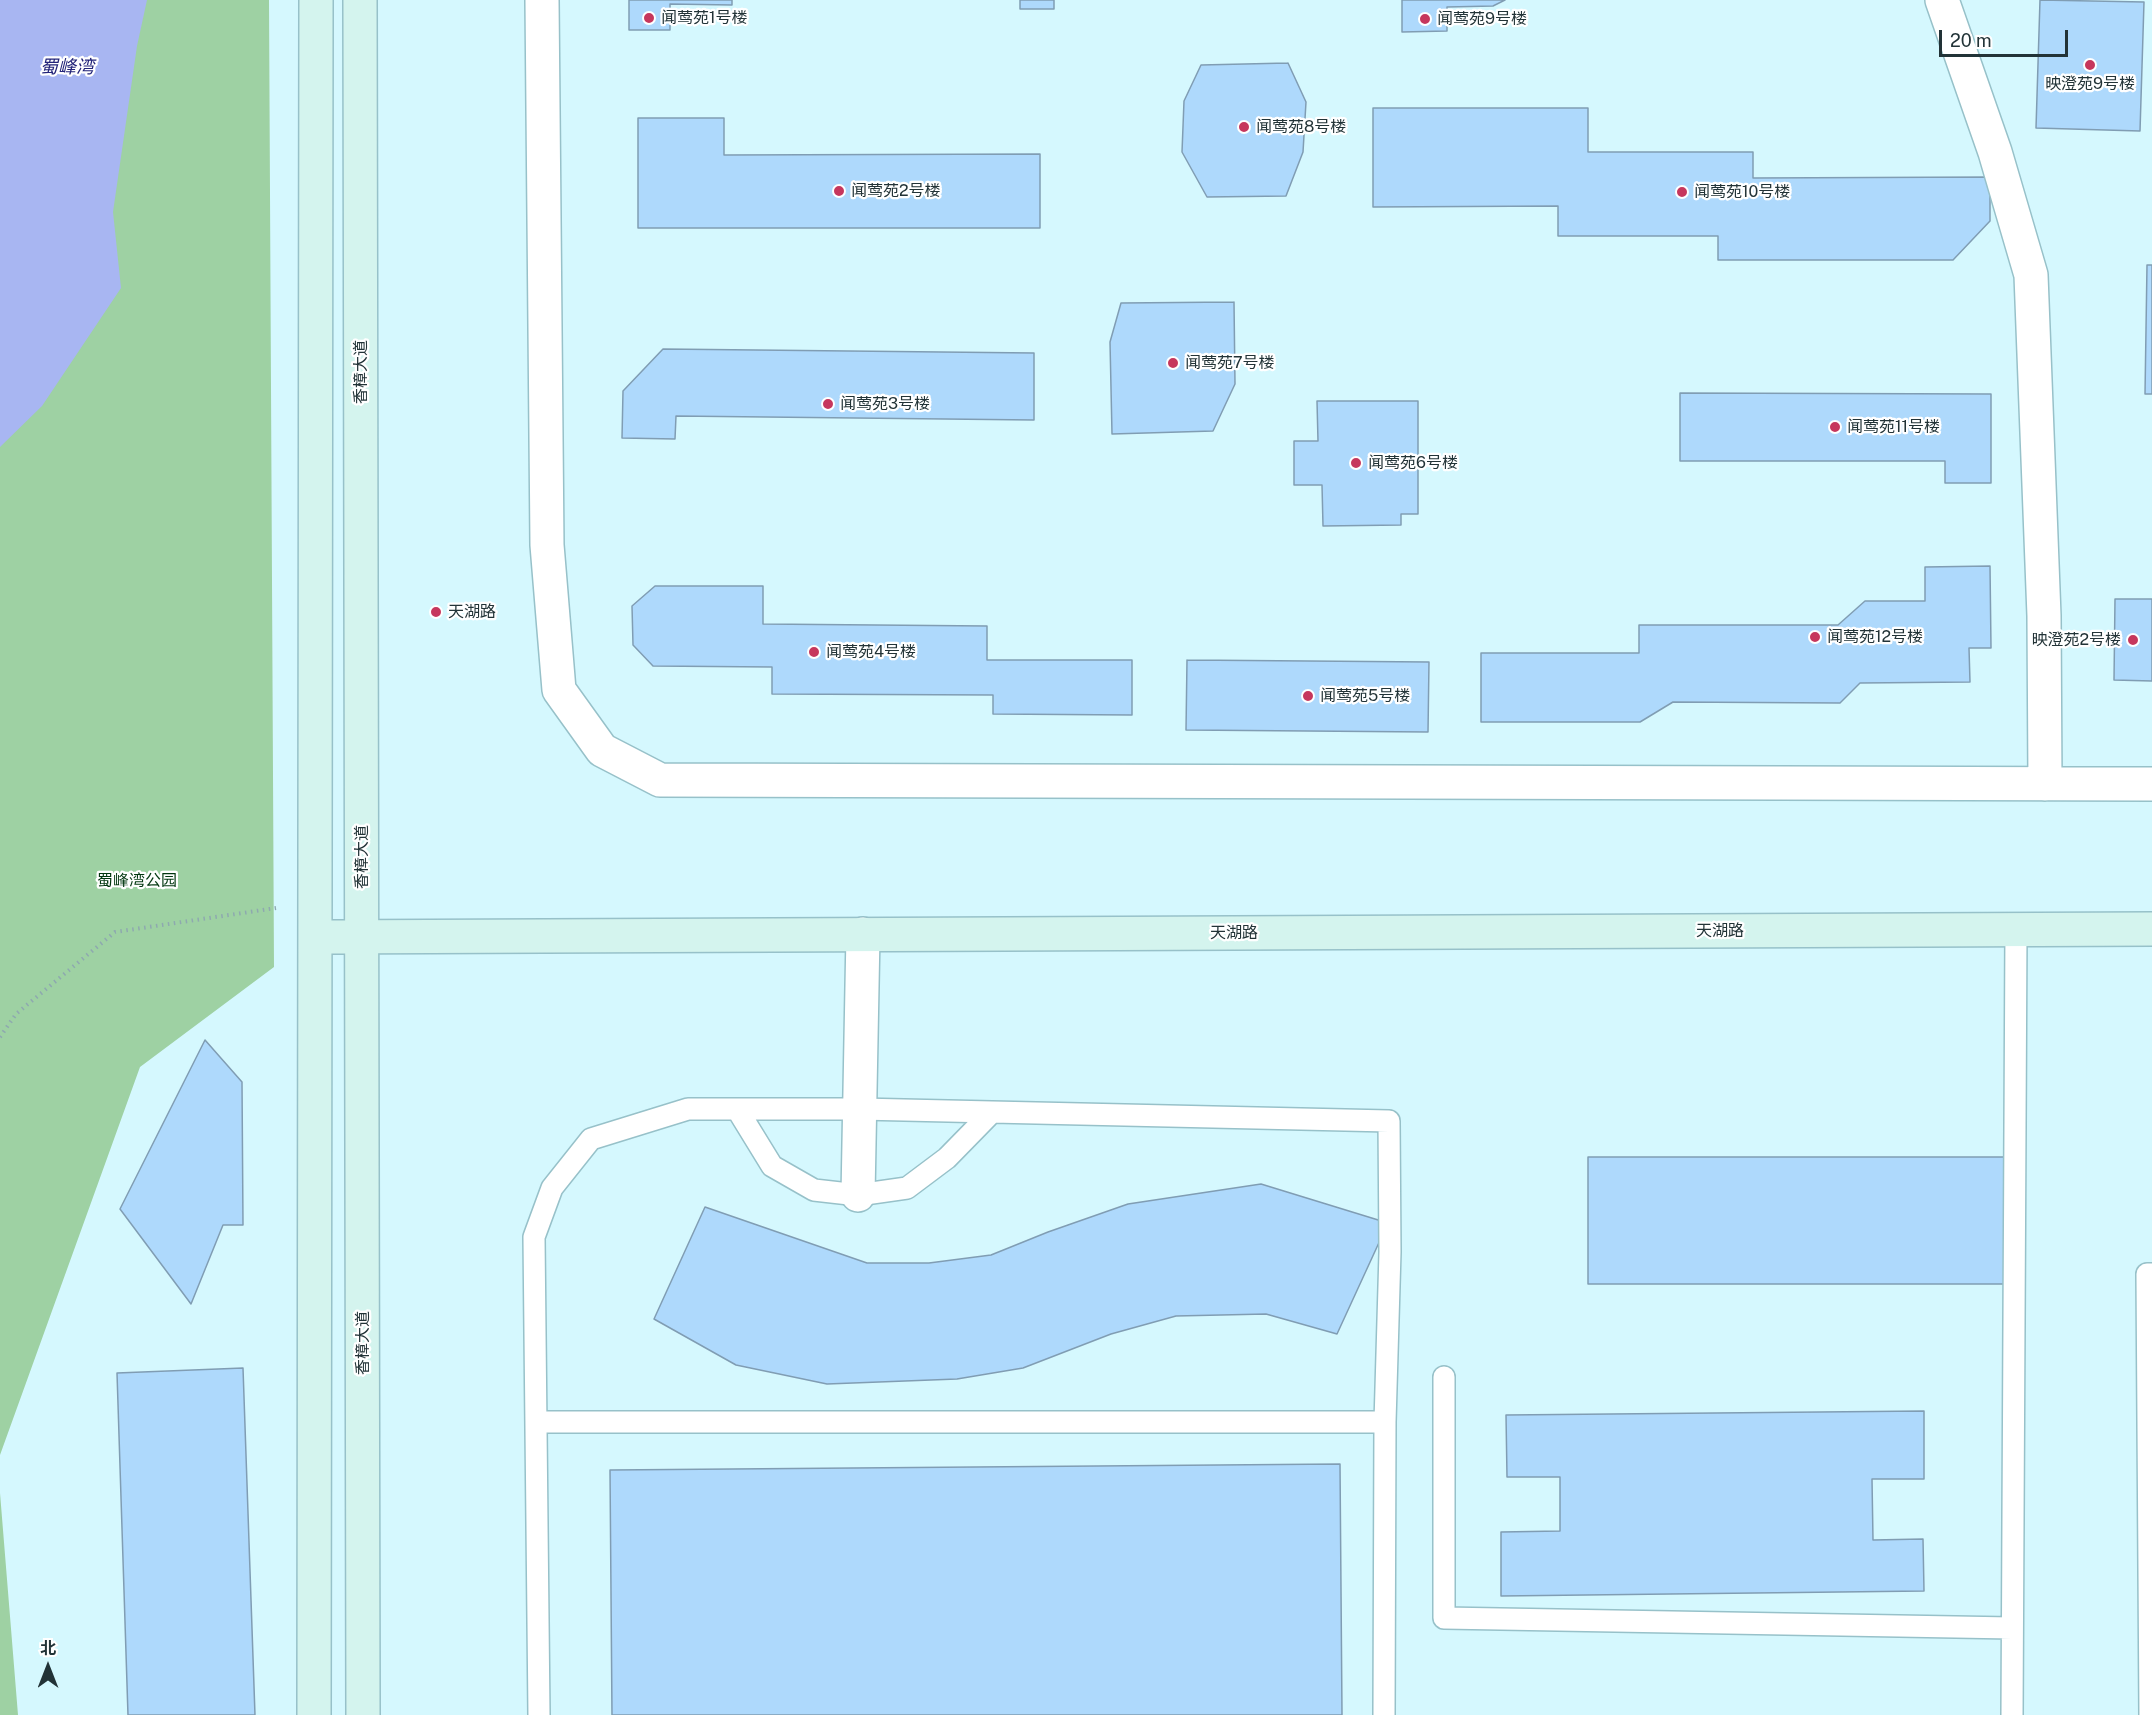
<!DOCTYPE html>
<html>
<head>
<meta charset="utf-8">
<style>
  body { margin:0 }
  #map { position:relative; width:2152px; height:1715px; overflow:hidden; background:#d5f8fe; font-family:"Public Sans","Noto Sans SC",sans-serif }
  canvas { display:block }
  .north { position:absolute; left:18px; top:1637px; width:60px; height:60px; -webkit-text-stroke:4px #fff; paint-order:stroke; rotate:0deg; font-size:16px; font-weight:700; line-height:24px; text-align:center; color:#223337 }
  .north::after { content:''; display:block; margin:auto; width:21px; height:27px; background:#223337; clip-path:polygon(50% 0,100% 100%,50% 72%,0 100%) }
  .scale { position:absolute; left:1939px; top:30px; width:129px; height:27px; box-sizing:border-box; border:3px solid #223337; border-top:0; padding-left:8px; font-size:18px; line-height:21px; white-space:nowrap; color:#223337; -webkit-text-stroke:4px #fff; paint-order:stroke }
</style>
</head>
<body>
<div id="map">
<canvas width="2152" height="1715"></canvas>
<div class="north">北</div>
<div class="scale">20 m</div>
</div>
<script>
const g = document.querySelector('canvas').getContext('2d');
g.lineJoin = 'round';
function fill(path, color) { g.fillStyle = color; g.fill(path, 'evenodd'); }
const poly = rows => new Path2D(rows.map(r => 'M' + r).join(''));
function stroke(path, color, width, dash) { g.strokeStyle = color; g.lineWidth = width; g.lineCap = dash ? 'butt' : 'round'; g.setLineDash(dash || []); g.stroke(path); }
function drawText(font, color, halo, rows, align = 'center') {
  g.font = font + ' "Public Sans","Noto Sans SC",sans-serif'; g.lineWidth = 4.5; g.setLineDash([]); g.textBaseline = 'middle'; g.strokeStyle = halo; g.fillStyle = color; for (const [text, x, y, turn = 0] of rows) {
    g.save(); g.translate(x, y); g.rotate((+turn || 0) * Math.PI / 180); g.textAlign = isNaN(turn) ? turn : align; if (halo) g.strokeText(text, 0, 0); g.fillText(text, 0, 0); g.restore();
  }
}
const green = poly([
  [0,0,269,0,274,967,140,1067,0,1455],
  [0,1493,18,1715,0,1715]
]);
const water = poly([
  [0,0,147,0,137,46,113,212,121,288,42,406,0,447]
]);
const building = poly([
  [629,0,732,0,732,5,670,4,670,30,629,30,629,0],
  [1020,0,1054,0,1054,9,1020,9,1020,0],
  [1402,0,1505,0,1493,6,1447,7,1447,31,1402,32,1402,0],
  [2040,0,2144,2,2140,131,2036,128,2040,0],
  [1288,63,1306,102,1303,152,1286,196,1207,197,1182,152,1184,101,1201,65,1288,63],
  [1373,108,1588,108,1588,152,1753,152,1753,178,1990,177,1990,221,1953,260,1718,260,1718,236,1558,236,1558,206,1373,207,1373,108],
  [638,118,724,118,724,155,1040,154,1040,228,638,228,638,118],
  [2147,265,2152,265,2152,394,2145,394,2147,265],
  [1234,302,1235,384,1213,431,1112,434,1110,342,1121,303,1234,302],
  [663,349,1034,353,1034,420,676,416,675,439,622,438,623,391,663,349],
  [1680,393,1991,394,1991,483,1945,483,1945,461,1680,461,1680,393],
  [1317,401,1418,401,1418,514,1401,514,1401,525,1323,526,1322,485,1294,485,1294,441,1318,441,1317,401],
  [1990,566,1991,648,1969,648,1970,682,1860,683,1840,703,1673,702,1640,722,1481,722,1481,653,1639,653,1639,625,1838,625,1865,601,1925,601,1925,567,1990,566],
  [655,586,763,586,763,624,987,626,987,660,1132,660,1132,715,993,714,993,695,772,694,772,667,653,666,633,645,632,606,655,586],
  [2115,599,2152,599,2152,681,2114,680,2115,599],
  [1187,660,1429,662,1428,732,1186,730,1187,660],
  [205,1040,242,1082,243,1225,223,1225,191,1304,120,1209,205,1040],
  [1588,1157,2014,1157,2014,1284,1588,1284,1588,1157],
  [1261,1184,1388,1223,1337,1334,1266,1314,1176,1316,1111,1334,1023,1368,957,1379,827,1384,736,1365,654,1319,705,1207,867,1263,929,1263,991,1255,1048,1232,1128,1204,1261,1184],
  [243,1368,255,1715,128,1715,117,1373,243,1368],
  [1924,1411,1924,1479,1872,1479,1873,1540,1923,1539,1924,1591,1501,1596,1501,1532,1560,1531,1560,1477,1507,1477,1506,1415,1924,1411],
  [1340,1464,1342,1715,612,1715,610,1470,1340,1464]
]);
const path = poly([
  [0,1037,16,1014,115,932,276,908]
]);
const lane = poly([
  [737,1109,772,1166,814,1190,858,1195,907,1188,947,1158,992,1112],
  [1444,1377,1444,1618,2012,1628],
  [536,1422,1385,1422],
  [539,1715,534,1237,552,1188,591,1139,688,1109,860,1109,1389,1121,1390,1252,1385,1422,1384,1715],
  [2012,1715,2016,929],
  [2150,1715,2147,1274,2152,1274]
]);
const street = poly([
  [542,0,547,545,559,690,602,750,660,780,2152,784],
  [1942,0,1995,152,2031,275,2044,616,2045,784],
  [858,1195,863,934]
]);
const secondary = poly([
  [360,0,363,1715],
  [315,937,2152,929],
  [314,1715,316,0]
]);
const markers = [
  [649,18,6,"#c6375d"],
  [1425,19,6,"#c6375d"],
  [2090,65,6,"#c6375d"],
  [1244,127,6,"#c6375d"],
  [839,191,6,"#c6375d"],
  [1682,192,6,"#c6375d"],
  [1173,363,6,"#c6375d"],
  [828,404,6,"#c6375d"],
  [1835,427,6,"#c6375d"],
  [1356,463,6,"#c6375d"],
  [436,612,6,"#c6375d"],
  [1815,637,6,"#c6375d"],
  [2133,640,6,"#c6375d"],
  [814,652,6,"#c6375d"],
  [1308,696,6,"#c6375d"]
];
const poiNames = [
  ["闻莺苑1号楼",661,18],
  ["闻莺苑9号楼",1437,19],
  ["映澄苑9号楼",2090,84,"center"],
  ["闻莺苑8号楼",1256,127],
  ["闻莺苑2号楼",851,191],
  ["闻莺苑10号楼",1694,192],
  ["闻莺苑7号楼",1185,363],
  ["闻莺苑3号楼",840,404],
  ["闻莺苑11号楼",1847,427],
  ["闻莺苑6号楼",1368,463],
  ["天湖路",448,612],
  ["闻莺苑12号楼",1827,637],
  ["映澄苑2号楼",2121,640,"right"],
  ["闻莺苑4号楼",826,652],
  ["闻莺苑5号楼",1320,696]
];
const streetNames = [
  ["香樟大道",361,372,-90],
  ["香樟大道",362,857,-90],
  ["天湖路",1720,931],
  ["天湖路",1234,933],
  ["香樟大道",363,1343,-90]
];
const parkNames = [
  ["蜀峰湾公园",137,881]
];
const waterNames = [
  ["蜀峰湾",67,67]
];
fill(green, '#9ed1a3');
fill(water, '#a8b6f2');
fill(building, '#aed9fc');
stroke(building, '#809db3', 1.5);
stroke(lane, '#97c1c9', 24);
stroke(street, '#97c1c9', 36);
stroke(secondary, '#97c1c9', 36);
stroke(path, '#8ea9af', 4, [1.5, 4.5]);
stroke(lane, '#fff', 21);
stroke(street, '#fff', 33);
stroke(secondary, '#d4f4ee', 33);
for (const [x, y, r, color] of markers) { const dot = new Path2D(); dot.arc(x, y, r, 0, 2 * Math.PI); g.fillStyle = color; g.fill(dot); stroke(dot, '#fff', 2); }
drawText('16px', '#223337', '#fff', poiNames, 'left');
drawText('16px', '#223337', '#fff', streetNames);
drawText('16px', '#023710', '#fff', parkNames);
drawText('italic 18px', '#232479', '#fff', waterNames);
</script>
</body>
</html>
